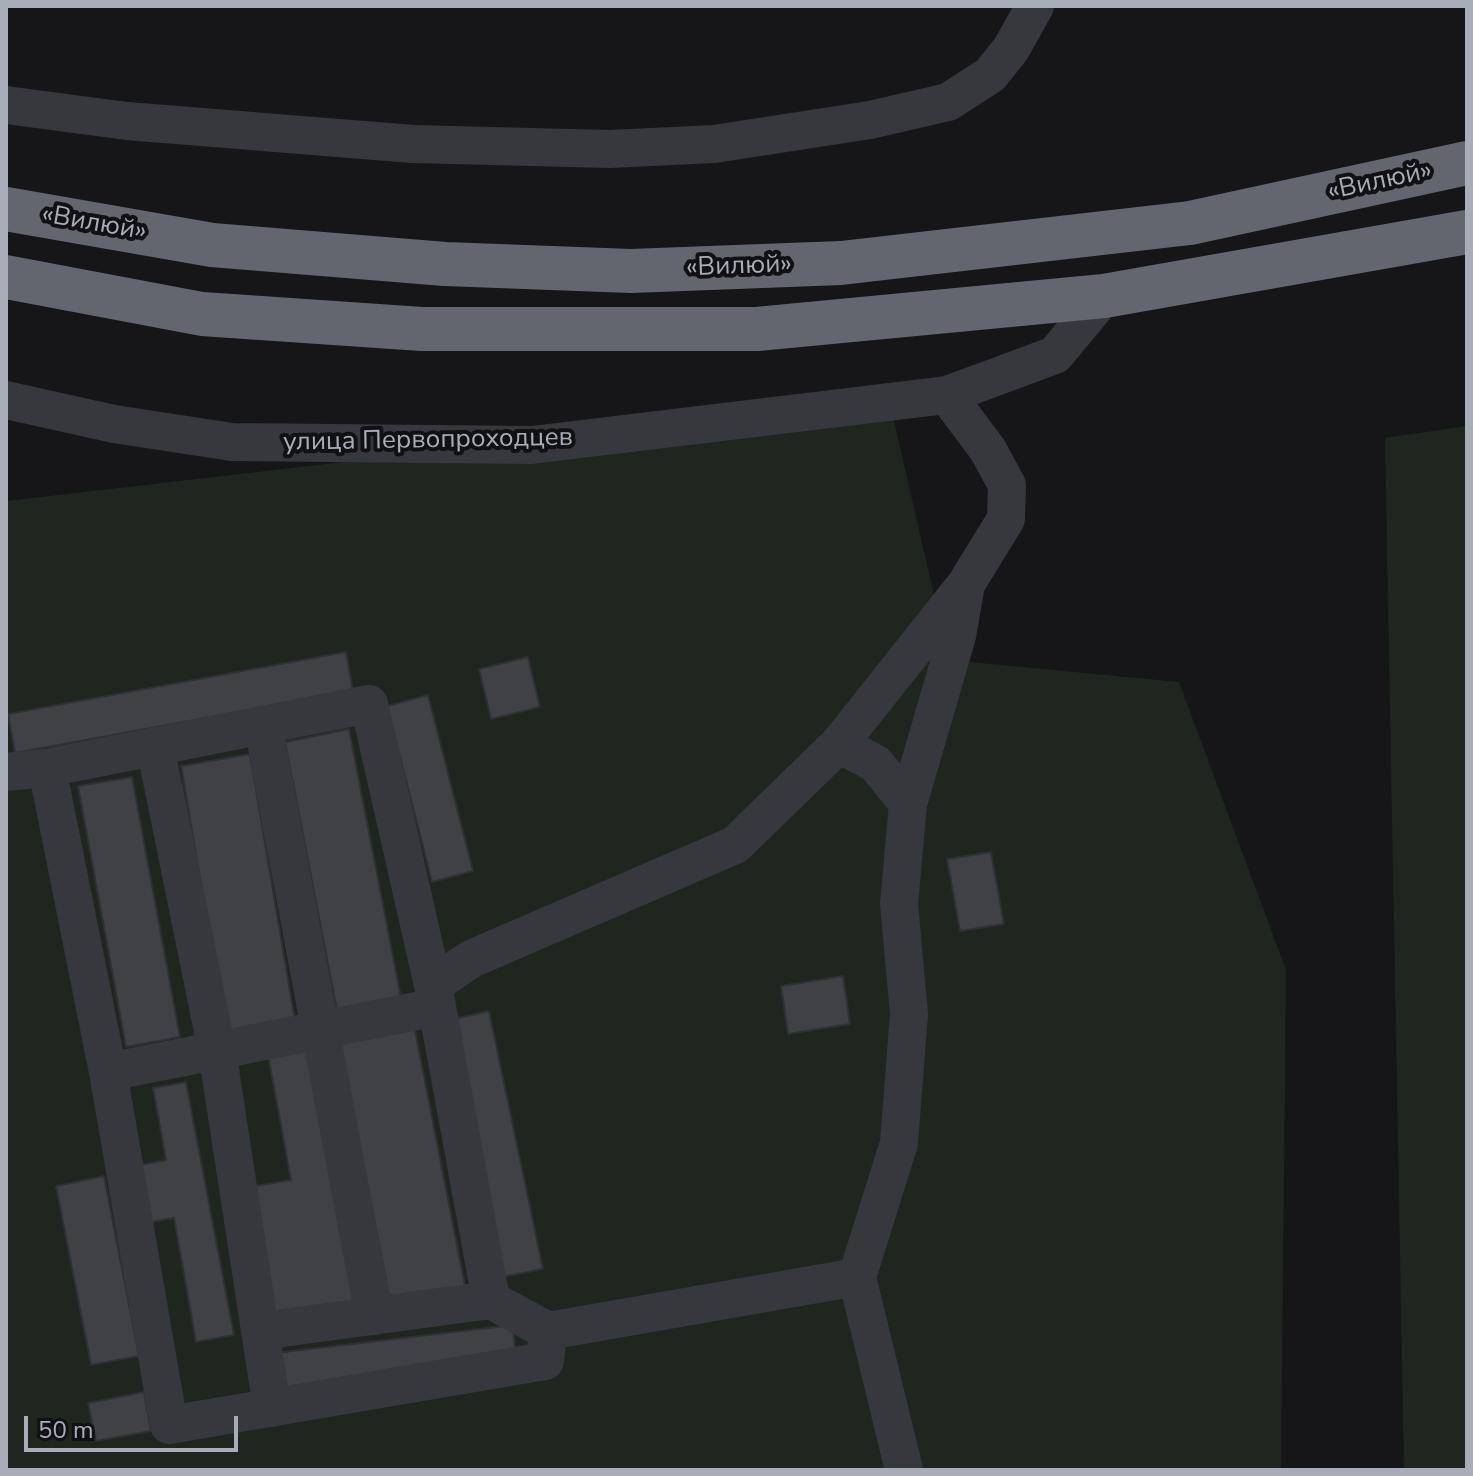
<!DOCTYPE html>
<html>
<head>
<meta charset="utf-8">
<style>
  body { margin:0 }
  #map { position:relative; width:1473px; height:1476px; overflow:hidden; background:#161618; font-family:"Nunito Sans",sans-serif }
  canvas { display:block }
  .frame { position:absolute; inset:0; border:8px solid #a8adb8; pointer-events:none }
  .scale { position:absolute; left:24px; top:1416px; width:214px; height:36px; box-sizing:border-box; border:4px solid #a8adb8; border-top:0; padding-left:10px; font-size:24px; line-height:28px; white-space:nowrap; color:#a8adb8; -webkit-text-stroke:6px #111113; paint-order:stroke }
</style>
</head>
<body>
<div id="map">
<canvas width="1473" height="1476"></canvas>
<div class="frame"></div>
<div class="scale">50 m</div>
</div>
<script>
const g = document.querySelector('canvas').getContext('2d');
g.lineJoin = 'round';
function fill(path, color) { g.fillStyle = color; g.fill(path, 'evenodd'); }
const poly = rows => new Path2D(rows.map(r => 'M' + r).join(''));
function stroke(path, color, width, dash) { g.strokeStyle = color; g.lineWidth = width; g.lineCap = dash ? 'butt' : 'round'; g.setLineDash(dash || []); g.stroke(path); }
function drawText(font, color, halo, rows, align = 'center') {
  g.font = font + ' "Nunito Sans",sans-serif'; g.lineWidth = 8; g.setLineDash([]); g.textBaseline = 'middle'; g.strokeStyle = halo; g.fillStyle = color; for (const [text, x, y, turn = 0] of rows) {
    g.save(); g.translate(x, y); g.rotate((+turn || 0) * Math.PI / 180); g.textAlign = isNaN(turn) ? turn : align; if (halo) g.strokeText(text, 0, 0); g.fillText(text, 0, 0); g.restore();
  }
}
const green = poly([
  [889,399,949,660,1179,682,1286,970,1281,1470,6,1470,6,501],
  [1467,426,1467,1470,1404,1470,1385,438]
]);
const building = poly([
  [346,652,353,691,15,753,8,714,346,652],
  [528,657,540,707,491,719,479,669,528,657],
  [428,695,473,871,432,882,387,706,428,695],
  [349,729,402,1003,338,1016,285,742,349,729],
  [250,754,295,1021,226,1033,181,766,250,754],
  [132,777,180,1037,126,1047,78,786,132,777],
  [991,852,1004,924,960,931,947,859,991,852],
  [843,976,850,1024,788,1034,781,986,843,976],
  [489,1011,543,1269,503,1277,449,1020,489,1011],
  [414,1025,465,1286,390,1301,339,1040,414,1025],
  [308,1048,355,1301,274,1316,250,1187,291,1180,268,1055,308,1048],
  [186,1082,234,1335,196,1342,174,1218,140,1224,129,1167,166,1160,153,1088,186,1082],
  [104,1176,139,1356,91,1365,56,1186,104,1176],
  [513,1325,516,1360,279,1388,275,1353,513,1325],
  [144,1392,151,1431,96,1441,88,1403,144,1392]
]);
const minor = poly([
  [6,105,127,121,413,144,610,149,714,144,870,120,948,102,990,75,1011,49,1035,6],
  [6,400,114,424,232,442,532,445,947,395,1055,355,1104,296],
  [263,725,374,1316],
  [839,744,876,764,908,804],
  [155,746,217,1051,272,1408],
  [47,768,108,1072,169,1425,545,1361,548,1331],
  [6,772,47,768,369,704,433,985,471,959,735,845,839,744,966,584],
  [433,985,491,1300,548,1331,857,1277],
  [108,1072,437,1007],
  [260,1331,491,1300],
  [904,1470,857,1277,899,1143,909,1014,899,904,908,804,957,636,966,584,1006,519,1007,485,988,450,947,395]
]);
const highway = poly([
  [6,209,212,245,445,264,631,271,841,263,1190,223,1467,163],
  [6,277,202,314,422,329,757,329,1104,296,1467,232]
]);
const streetNames = [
  ["«Вилюй»",1380,182,-12],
  ["«Вилюй»",94,224,10],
  ["«Вилюй»",739,267,-2],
  ["улица Первопроходцев",428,441,-1]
];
fill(green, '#1e261f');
fill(building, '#404145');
stroke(building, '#303034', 2);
stroke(minor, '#37383d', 38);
stroke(highway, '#63666e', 44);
drawText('26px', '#a8adb8', '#111113', streetNames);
</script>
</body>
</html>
